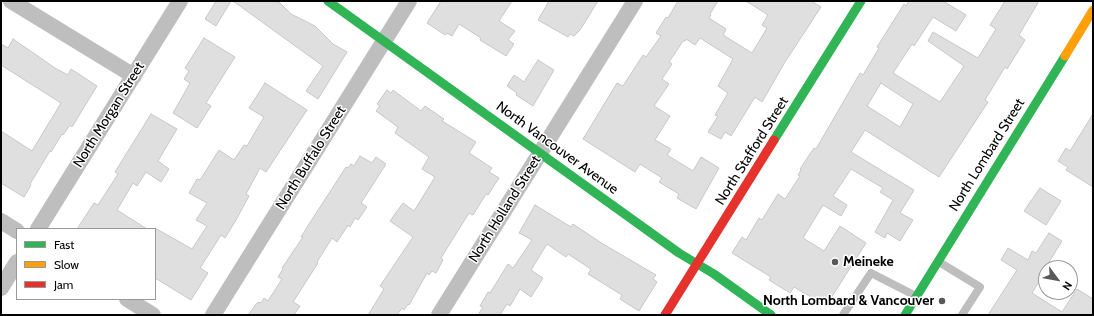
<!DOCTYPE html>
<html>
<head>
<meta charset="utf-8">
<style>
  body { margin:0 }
  #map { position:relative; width:1094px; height:316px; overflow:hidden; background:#fff; font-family:Cabin,sans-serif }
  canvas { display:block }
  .frame { position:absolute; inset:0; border:2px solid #000; pointer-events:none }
  .legend { position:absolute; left:16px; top:228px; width:140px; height:72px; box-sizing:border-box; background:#fff; border:1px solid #999; margin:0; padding:5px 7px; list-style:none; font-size:12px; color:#000 }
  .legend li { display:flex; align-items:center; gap:8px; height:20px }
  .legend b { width:20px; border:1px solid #999 }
  .north { position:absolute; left:1038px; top:260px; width:40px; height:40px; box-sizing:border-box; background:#fff; border:1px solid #999; border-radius:50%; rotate:122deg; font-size:11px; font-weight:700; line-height:16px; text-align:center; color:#000 }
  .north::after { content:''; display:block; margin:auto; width:14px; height:18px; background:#595959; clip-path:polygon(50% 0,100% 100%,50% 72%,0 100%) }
</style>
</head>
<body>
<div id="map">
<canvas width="1094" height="316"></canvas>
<div class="frame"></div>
<ul class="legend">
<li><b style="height:5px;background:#30b455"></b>Fast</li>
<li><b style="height:5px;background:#ff9f0a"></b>Slow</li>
<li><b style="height:5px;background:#e5322d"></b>Jam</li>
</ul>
<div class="north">N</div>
</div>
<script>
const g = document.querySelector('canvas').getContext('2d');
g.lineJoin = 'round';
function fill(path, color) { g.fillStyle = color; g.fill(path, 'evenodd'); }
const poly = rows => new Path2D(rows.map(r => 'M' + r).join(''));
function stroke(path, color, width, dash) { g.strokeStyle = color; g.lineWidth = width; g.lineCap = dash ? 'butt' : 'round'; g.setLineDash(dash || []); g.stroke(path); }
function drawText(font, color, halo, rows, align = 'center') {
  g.font = font + ' Cabin,sans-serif'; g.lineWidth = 3; g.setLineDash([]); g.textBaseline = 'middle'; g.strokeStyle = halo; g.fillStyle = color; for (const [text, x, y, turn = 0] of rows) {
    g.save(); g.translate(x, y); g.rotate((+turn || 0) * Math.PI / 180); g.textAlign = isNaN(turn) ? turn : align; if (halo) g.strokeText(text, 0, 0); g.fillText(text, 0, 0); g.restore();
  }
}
const building = poly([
  [216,1,231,1,216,26,205,19,216,1],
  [233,1,276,1,280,3,291,14,315,26,333,44,347,52,318,99,306,91,323,66,233,1],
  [441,1,512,1,499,21,515,31,508,40,514,44,506,56,480,40,481,38,459,24,452,36,447,33,445,35,427,23,441,1],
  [549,1,598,1,580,30,574,36,570,34,568,37,538,20,549,1],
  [678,1,718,1,710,14,711,15,709,18,726,29,723,35,752,53,767,28,762,25,768,15,746,1,811,1,821,7,785,62,762,102,755,97,731,136,725,132,721,139,708,132,718,116,715,115,728,93,718,86,733,59,700,38,695,45,686,39,685,41,683,41,669,62,672,64,662,79,669,84,654,106,670,116,655,140,671,149,667,155,693,171,701,157,719,168,696,209,677,198,679,194,659,182,662,178,640,164,635,172,583,139,617,83,623,86,643,55,646,57,661,36,656,33,666,17,668,18,678,1],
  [909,1,943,1,966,15,956,31,933,17,914,46,912,44,893,73,940,102,964,66,928,41,933,32,978,58,996,29,990,25,1005,1,1039,1,1019,35,1025,40,1007,69,1005,67,985,100,988,102,939,177,865,130,851,152,914,190,900,213,913,220,900,241,887,233,885,238,875,232,893,200,880,192,883,188,851,169,833,196,847,205,841,216,823,205,803,238,824,251,840,226,866,243,826,306,794,287,790,293,769,280,771,277,732,253,742,237,746,240,759,218,762,220,778,194,785,199,800,176,798,175,801,170,800,169,814,148,816,149,860,73,863,75,879,48,877,47,904,4,906,6,909,1],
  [881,83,913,104,900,127,867,106,881,83],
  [204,38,235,57,206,103,211,106,197,128,173,113,190,83,184,79,189,71,185,68,204,38],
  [13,39,55,68,68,75,71,69,97,86,72,127,70,125,63,135,62,134,51,152,50,151,30,184,31,185,24,197,1,183,1,131,32,151,61,103,1,65,1,44,8,48,13,39],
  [538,60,554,70,533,106,516,95,517,93,507,86,514,75,524,82,538,60],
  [265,83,307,110,266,172,260,168,246,194,249,196,236,220,225,238,221,235,200,268,208,273,191,300,155,278,155,228,192,249,207,226,196,220,207,203,189,193,197,179,200,180,219,150,234,160,244,145,247,146,264,117,249,108,265,83],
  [387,90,391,93,393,90,421,111,425,106,444,119,442,121,476,142,469,153,492,168,489,172,499,178,488,195,486,194,473,215,469,213,441,258,443,260,436,273,432,271,429,275,427,273,409,305,408,304,404,310,402,308,397,315,368,315,384,289,380,286,413,237,390,221,403,203,414,211,435,177,422,169,429,157,395,133,398,127,376,111,380,106,377,104,387,90],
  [151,114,177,129,158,161,169,169,161,182,146,172,137,186,133,183,117,210,147,229,77,229,94,203,98,205,118,174,115,172,151,114],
  [1093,114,1093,187,1066,170,1068,167,1058,161,1066,148,1070,151,1093,114],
  [360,156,372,163,376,157,386,164,361,203,367,207,358,220,355,218,350,227,348,225,337,242,332,238,317,262,318,263,293,302,300,306,294,315,248,315,257,303,262,302,264,298,268,301,282,279,278,277,283,269,282,268,303,237,301,237,309,224,346,167,348,168,351,164,354,166,360,156],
  [1040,188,1061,201,1046,225,1024,211,1040,188],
  [535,205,571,227,573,224,603,244,656,275,653,279,657,282,639,311,623,301,620,299,622,295,588,274,591,269,568,254,566,257,547,244,531,270,543,278,531,297,520,289,510,306,507,304,500,315,478,315,483,307,480,306,488,292,490,293,508,264,513,268,532,240,519,233,535,205],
  [1049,233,1062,241,1049,262,1050,263,1047,268,1046,268,1046,270,1032,293,1062,312,1077,289,1093,299,1093,315,988,315,1017,270,1001,260,1008,248,1028,260,1032,251,1036,253,1049,233]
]);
const lane = poly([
  [939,262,980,287,962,315],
  [843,315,871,273,916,296]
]);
const street = poly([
  [11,1,134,76],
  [1,221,17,231],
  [38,229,180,1],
  [1,288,17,262],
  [127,299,153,315],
  [213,315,409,1],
  [439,315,635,1]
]);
const fast = poly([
  [328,1,679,253,714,274,771,315],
  [774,140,861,1],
  [905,315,1065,56]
]);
const slow = poly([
  [1065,56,1093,10]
]);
const jam = poly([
  [665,315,774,140]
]);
const markers = [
  [835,262,4,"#595959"],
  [942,301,4,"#595959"]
];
const streetNames = [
  ["North Morgan Street",109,115,-58],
  ["North Vancouver Avenue",557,148,36],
  ["North Stafford Street",752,151,-58],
  ["North Lombard Street",987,155,-58],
  ["North Buffalo Street",311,158,-58],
  ["North Holland Street",505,209,-58]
];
const poiNames = [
  ["Meineke",843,262],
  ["North Lombard & Vancouver",934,301,"right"]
];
fill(building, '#dfdfdf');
stroke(building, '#c7c7c7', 1);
stroke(lane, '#bebebe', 8);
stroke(street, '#bebebe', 16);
stroke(fast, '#30b455', 9);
stroke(slow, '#ff9f0a', 9);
stroke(jam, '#e5322d', 9);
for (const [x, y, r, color] of markers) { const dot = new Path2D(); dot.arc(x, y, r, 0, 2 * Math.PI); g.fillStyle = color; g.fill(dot); stroke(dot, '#fff', 1.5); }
drawText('14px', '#000', '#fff', streetNames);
drawText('bold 14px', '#000', '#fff', poiNames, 'left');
</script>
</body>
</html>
